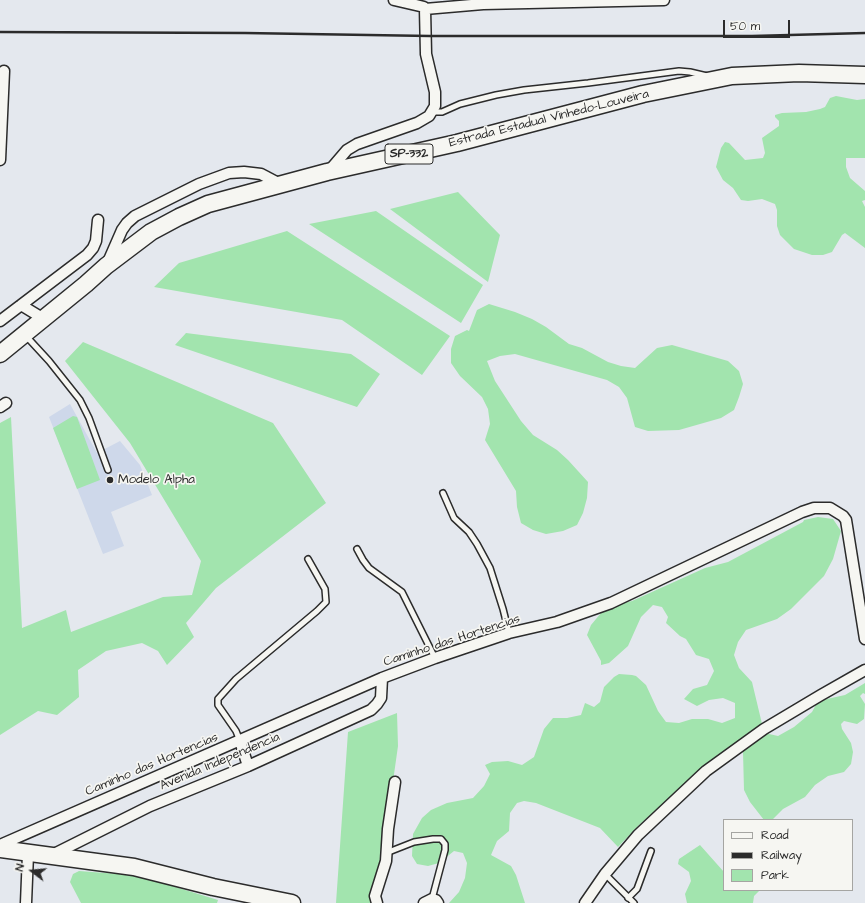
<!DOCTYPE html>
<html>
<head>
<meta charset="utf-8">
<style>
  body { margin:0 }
  #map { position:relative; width:865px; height:903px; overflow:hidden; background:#e4e8ee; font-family:"Architects Daughter",sans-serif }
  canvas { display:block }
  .legend { position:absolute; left:723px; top:819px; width:130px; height:72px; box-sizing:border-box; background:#f6f6f2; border:1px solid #a5a5a2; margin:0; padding:5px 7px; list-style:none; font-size:12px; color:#2b2b2b }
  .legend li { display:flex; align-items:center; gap:8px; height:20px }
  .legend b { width:20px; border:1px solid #a5a5a2 }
  .north { position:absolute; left:12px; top:851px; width:40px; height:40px; -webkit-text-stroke:3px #f6f6f2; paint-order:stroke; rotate:286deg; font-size:11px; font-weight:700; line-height:16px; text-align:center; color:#2b2b2b }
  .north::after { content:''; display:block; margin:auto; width:14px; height:18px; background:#2b2b2b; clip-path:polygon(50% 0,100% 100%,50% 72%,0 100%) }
  .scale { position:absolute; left:723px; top:20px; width:67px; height:18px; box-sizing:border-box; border:2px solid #2b2b2b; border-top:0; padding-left:5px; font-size:12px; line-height:14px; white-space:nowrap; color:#2b2b2b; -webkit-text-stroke:3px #f6f6f2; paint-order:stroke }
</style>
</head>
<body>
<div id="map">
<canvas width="865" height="903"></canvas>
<ul class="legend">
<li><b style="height:5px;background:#f6f6f2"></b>Road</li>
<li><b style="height:5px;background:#2b2b2b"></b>Railway</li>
<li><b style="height:11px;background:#a2e4ae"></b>Park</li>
</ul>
<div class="north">N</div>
<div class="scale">50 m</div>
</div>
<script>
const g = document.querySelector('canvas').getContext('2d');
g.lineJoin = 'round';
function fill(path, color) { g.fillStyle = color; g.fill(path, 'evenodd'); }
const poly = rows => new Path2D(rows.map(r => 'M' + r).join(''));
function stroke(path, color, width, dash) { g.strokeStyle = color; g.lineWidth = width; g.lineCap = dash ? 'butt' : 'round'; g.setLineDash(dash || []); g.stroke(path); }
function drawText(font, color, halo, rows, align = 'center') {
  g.font = font + ' "Architects Daughter",sans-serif'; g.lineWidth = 3.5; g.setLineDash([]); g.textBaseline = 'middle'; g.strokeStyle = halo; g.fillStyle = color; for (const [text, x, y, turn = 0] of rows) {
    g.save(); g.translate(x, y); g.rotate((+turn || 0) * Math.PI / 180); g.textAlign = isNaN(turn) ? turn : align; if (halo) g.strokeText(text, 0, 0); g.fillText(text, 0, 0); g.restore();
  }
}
const built = poly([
  [70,404,97,453,120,441,140,465,152,495,111,512,124,546,103,554,49,417]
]);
const green = poly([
  [836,96,857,100,865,99,865,158,846,158,846,167,850,178,865,191,865,200,862,201,865,207,865,248,845,233,842,235,832,252,823,255,812,255,794,249,780,235,777,226,777,210,775,204,762,199,748,201,741,200,733,188,723,180,716,167,721,148,725,142,729,143,745,160,763,158,765,153,762,138,779,126,779,121,775,117,775,115,782,113,806,112,820,109,825,107,830,98],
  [458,192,500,235,488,282,390,209],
  [376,211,483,285,461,323,309,224],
  [287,231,450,336,422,375,342,320,154,287,179,263],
  [489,304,515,312,532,319,546,327,569,344,582,348,608,362,621,366,635,368,657,348,672,345,728,361,739,371,743,384,739,397,734,410,721,418,679,430,648,431,635,427,627,398,619,387,607,380,515,354,500,356,487,361,495,381,521,421,533,435,557,450,568,460,588,482,587,498,583,513,577,525,563,531,546,534,533,530,521,523,517,507,516,491,485,440,490,424,488,409,482,397,460,376,451,363,451,349,455,336,467,330,469,331,477,310],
  [186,333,351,354,380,374,357,407,175,345],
  [83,342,273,423,326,503,216,588,186,623,194,637,167,665,158,651,142,643,106,651,78,670,79,697,57,715,38,711,0,735,0,423,11,417,22,628,66,610,71,632,163,597,192,595,201,561,130,443,65,361],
  [73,416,77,417,100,480,77,489,53,428],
  [818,517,833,519,841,531,833,559,824,576,791,609,777,619,746,630,738,642,734,655,739,668,752,682,763,728,769,734,778,736,794,727,812,712,818,701,845,695,865,683,865,694,863,693,860,696,865,704,864,719,857,724,844,721,841,724,842,729,851,743,853,752,851,764,844,772,828,776,815,785,805,797,783,809,772,820,764,820,750,802,744,790,743,752,740,750,688,788,674,794,639,825,618,847,600,828,536,803,524,801,517,803,510,813,509,831,497,841,491,855,511,866,516,875,525,903,449,903,459,892,465,878,467,863,463,853,454,851,439,863,428,866,417,864,412,856,413,834,422,818,431,810,447,803,473,798,484,786,490,774,485,765,492,762,508,761,522,765,534,757,544,729,553,718,567,718,581,715,585,703,594,707,600,702,604,687,614,677,619,674,632,675,636,676,646,685,658,711,666,722,679,723,692,719,708,719,722,723,735,718,735,703,723,698,709,700,697,706,684,699,693,689,707,685,714,671,709,659,696,655,686,639,680,636,666,623,668,617,662,607,653,605,641,617,628,646,609,663,601,665,601,661,587,635,591,625,606,607,632,601,705,568,728,562,803,522,804,520],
  [397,713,398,746,382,859,373,903,336,903,348,732],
  [700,845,724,872,724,890,760,890,754,896,753,903,687,903,685,894,691,881,689,872,678,864,679,859],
  [79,871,119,874,146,878,218,900,217,903,81,903,70,882,73,874]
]);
const service = poly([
  [433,112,442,112,460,104,496,95,524,90,588,83,679,71,690,72,707,76],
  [26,336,49,361,80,400,89,418,108,470],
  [443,493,454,518,469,532,477,544,490,568,503,609,509,633],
  [357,549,363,560,369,568,402,592,435,658],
  [240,741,236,731,218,705,218,699,236,679,317,611,326,602,325,589,308,559],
  [386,853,414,842,433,839,441,839,445,844,445,850,432,899],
  [605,874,634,903],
  [628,898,637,889,651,851]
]);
const minor = poly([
  [425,9,483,4,664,0],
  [0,160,4,71],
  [329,171,347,150,357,144,417,123,429,116,435,106,435,92,426,54,425,9,424,7,420,6,394,0],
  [108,262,122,230,127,223,135,216,199,184,229,173,244,172,261,174,280,184],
  [21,305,44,319],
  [0,321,87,255,93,248,96,241,98,220],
  [0,407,6,403],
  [240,741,248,766],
  [0,845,382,678,435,658,509,633,557,622,611,603,802,512,814,508,830,508,843,516,846,520,865,639],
  [52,855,150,806,248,766,371,710,377,704,381,698,382,678],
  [26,903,28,854],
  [377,903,375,896,386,861,388,829,395,782],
  [424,903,432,899,436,900,438,903],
  [585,903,605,874,638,835,706,771,764,729,821,695,865,670]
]);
const primary = poly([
  [0,354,86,284,106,266,151,232,179,217,208,204,327,172,457,143,643,94,732,76,799,73,865,75],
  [0,849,134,867,213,887,292,903]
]);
const rail = poly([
  [0,32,245,33,430,36,752,36,865,33]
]);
const markers = [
  [110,480,4,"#2b2b2b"]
];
const shields = [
  [409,154,48]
];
const shieldNames = [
  ["SP-332",409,154]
];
const streetNames = [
  ["Estrada Estadual Vinhedo-Louveira",549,119,-14],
  ["Caminho das Hortencias",452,641,-18],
  ["Avenida Independencia",220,762,-23],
  ["Caminho das Hortencias",152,765,-23]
];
const poiNames = [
  ["Modelo Alpha",118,480]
];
fill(built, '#ced8ea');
fill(green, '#a2e4ae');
stroke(service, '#2b2b2b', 8);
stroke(minor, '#2b2b2b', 13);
stroke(primary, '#2b2b2b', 19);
stroke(service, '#f6f6f2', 5);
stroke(minor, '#f6f6f2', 10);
stroke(primary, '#f6f6f2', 16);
stroke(rail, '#2b2b2b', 2.5);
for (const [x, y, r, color] of markers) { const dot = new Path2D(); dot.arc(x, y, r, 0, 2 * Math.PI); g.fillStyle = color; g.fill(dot); stroke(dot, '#f6f6f2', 1.5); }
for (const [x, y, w] of shields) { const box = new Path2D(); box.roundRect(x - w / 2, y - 10, w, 20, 3); g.fillStyle = '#f6f6f2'; g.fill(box); stroke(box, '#2b2b2b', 1); }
drawText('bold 12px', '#2b2b2b', null, shieldNames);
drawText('13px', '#2b2b2b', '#f6f6f2', streetNames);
drawText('13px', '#2b2b2b', '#f6f6f2', poiNames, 'left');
</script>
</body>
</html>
